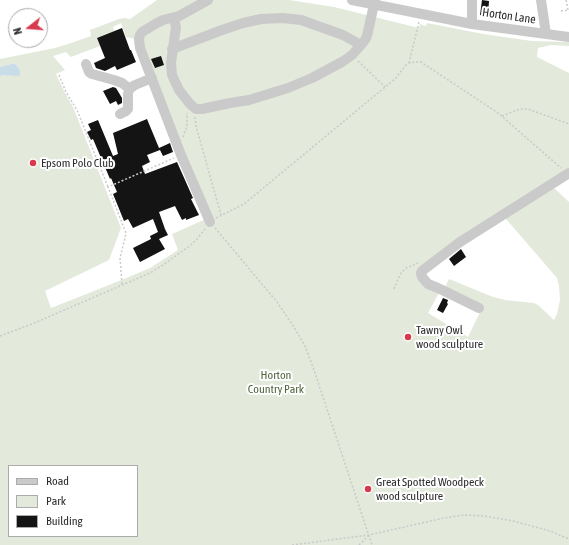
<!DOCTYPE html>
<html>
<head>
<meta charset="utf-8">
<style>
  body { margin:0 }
  #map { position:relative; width:569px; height:545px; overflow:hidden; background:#fff; font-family:"Asap Condensed",sans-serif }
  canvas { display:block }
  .legend { position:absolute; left:8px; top:465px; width:130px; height:72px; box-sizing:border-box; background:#fff; border:1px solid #ababab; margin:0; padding:5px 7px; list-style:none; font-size:12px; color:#2d2d2d }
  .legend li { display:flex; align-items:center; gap:8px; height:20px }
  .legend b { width:20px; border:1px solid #ababab }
  .north { position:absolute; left:8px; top:8px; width:40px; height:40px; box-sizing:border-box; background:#fff; border:1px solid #ababab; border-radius:50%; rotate:253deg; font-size:11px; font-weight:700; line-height:16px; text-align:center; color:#2d2d2d }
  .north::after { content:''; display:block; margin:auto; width:14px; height:18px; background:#d83a4d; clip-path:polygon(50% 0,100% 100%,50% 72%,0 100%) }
</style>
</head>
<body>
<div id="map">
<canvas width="569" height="545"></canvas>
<ul class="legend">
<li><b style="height:5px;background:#cacaca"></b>Road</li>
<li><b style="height:11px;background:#e3e9db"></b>Park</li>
<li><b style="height:11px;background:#141414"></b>Building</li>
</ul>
<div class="north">N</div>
</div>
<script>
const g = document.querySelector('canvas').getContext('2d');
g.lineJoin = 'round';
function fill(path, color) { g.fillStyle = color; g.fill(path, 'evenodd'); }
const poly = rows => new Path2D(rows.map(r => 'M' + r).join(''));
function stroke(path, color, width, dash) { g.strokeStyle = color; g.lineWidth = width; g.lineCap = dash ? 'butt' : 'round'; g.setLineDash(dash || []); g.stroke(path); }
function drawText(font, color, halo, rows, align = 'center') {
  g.font = font + ' "Asap Condensed",sans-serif'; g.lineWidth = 4; g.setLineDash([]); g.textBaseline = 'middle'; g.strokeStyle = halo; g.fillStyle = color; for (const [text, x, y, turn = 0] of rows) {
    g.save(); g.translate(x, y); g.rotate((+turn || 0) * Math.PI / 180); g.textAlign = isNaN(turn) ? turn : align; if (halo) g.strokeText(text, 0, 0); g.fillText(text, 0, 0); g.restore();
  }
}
const green = poly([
  [157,0,289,0,334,7,419,28,420,24,426,26,427,23,483,34,532,41,569,42,569,46,551,45,538,48,537,57,569,73,569,175,552,186,569,202,569,545,0,545,0,76,20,72,19,68,15,64,11,64,0,67,0,59,55,48,71,43,91,36,90,30,119,19,125,18,130,19],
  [121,23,126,37,135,39,206,219,172,234,178,250,150,268,124,279,51,308,45,291,109,260,121,228,73,107,64,91,56,74,65,70,53,56,66,52,71,57,100,46,97,38,114,31,113,27],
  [500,212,557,278,559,286,560,300,557,314,554,320,538,305,534,303,505,300,493,297,449,279,445,287,483,306,468,337,428,313,440,291,426,274,427,272],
  [9,466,137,466,137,536,9,536]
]);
const water = poly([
  [11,64,15,64,19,68,20,71,20,75,18,76,5,75,0,76,0,67]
]);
const building = poly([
  [482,0,489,1,488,16,480,15],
  [122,28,130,50,131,50,136,62,117,70,115,66,105,71,96,68,94,63,105,58,97,38],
  [161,56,164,65,155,68,151,59],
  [113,87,116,88,122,98,122,103,118,105,116,101,110,104,103,91],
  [147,119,159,148,170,143,173,152,163,156,160,150,147,155,150,162,142,166,145,174,177,162,193,198,191,199,199,215,186,220,186,218,182,220,175,206,159,212,165,229,168,235,159,239,165,249,140,262,133,248,151,239,150,236,158,232,153,219,133,228,128,219,124,221,113,194,117,192,111,178,110,179,93,139,91,140,87,132,91,130,88,124,98,120,113,156,118,154,113,133],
  [461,249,466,257,454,266,449,259],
  [443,298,448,300,447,303,448,304,443,313,437,310]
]);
const path = poly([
  [566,0,568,10],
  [561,11,569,10],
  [358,61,385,87],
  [409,63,419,22],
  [59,75,66,92,77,110,108,187],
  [502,116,520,109,528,109,569,124],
  [195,117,196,126,221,215],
  [183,137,187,126,187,113],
  [216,218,244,204,396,78,405,66,409,63,415,62,421,62,498,113,561,168],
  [215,228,277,302,294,327,305,346,314,370,372,545],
  [122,284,120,258,125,238,126,233,108,187,174,158],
  [394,289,398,279,401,273,406,268,418,263],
  [0,336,32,324,150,273,163,265,191,245,197,239,205,229],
  [292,545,369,535,444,518,464,515,484,516,513,521,550,531,569,539],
  [359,545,369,535]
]);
const minor = poly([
  [208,0,179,16,163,20,157,23,142,32,140,35,139,39,140,48,181,155,210,222],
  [352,0,472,24,569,37],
  [472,0,472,24],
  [541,0,546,34],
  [174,18,176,27,171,63,172,75,179,90,190,104,196,109,202,109,230,103,249,100,288,88,312,78,342,62,352,55,361,45,365,40,367,36,375,0],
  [172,49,222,30,243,23,261,19,283,18,301,20,343,35,361,45],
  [86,64,89,72,92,74,114,80,122,83,130,89],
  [120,114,126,111,128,109,128,94,129,89,135,85,152,78],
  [479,308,438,288,428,284,422,277,421,273,422,271,460,242,569,173]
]);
const markers = [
  [33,163,4,"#d83a4d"],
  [408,337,4,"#d83a4d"],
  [368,489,4,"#d83a4d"]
];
const streetNames = [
  ["Horton Lane",509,16,8]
];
const poiNames = [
  ["Epsom Polo Club",41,163],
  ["Tawny Owl",416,330],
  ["wood sculpture",416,344],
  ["Great Spotted Woodpeck",376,482],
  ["wood sculpture",376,496]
];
const parkNames = [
  ["Horton",276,375],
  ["Country Park",276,389]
];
fill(green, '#e3e9db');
fill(water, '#c8dde8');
fill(building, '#141414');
stroke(path, '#cacaca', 1.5, [2, 2]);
stroke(minor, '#cacaca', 10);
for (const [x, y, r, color] of markers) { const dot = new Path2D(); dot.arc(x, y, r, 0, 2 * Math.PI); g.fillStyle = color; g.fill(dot); stroke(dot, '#fff', 1.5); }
drawText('12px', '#2d2d2d', '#fff', streetNames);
drawText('12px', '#2d2d2d', '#fff', poiNames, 'left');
drawText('12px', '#52653e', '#fff', parkNames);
</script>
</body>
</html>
